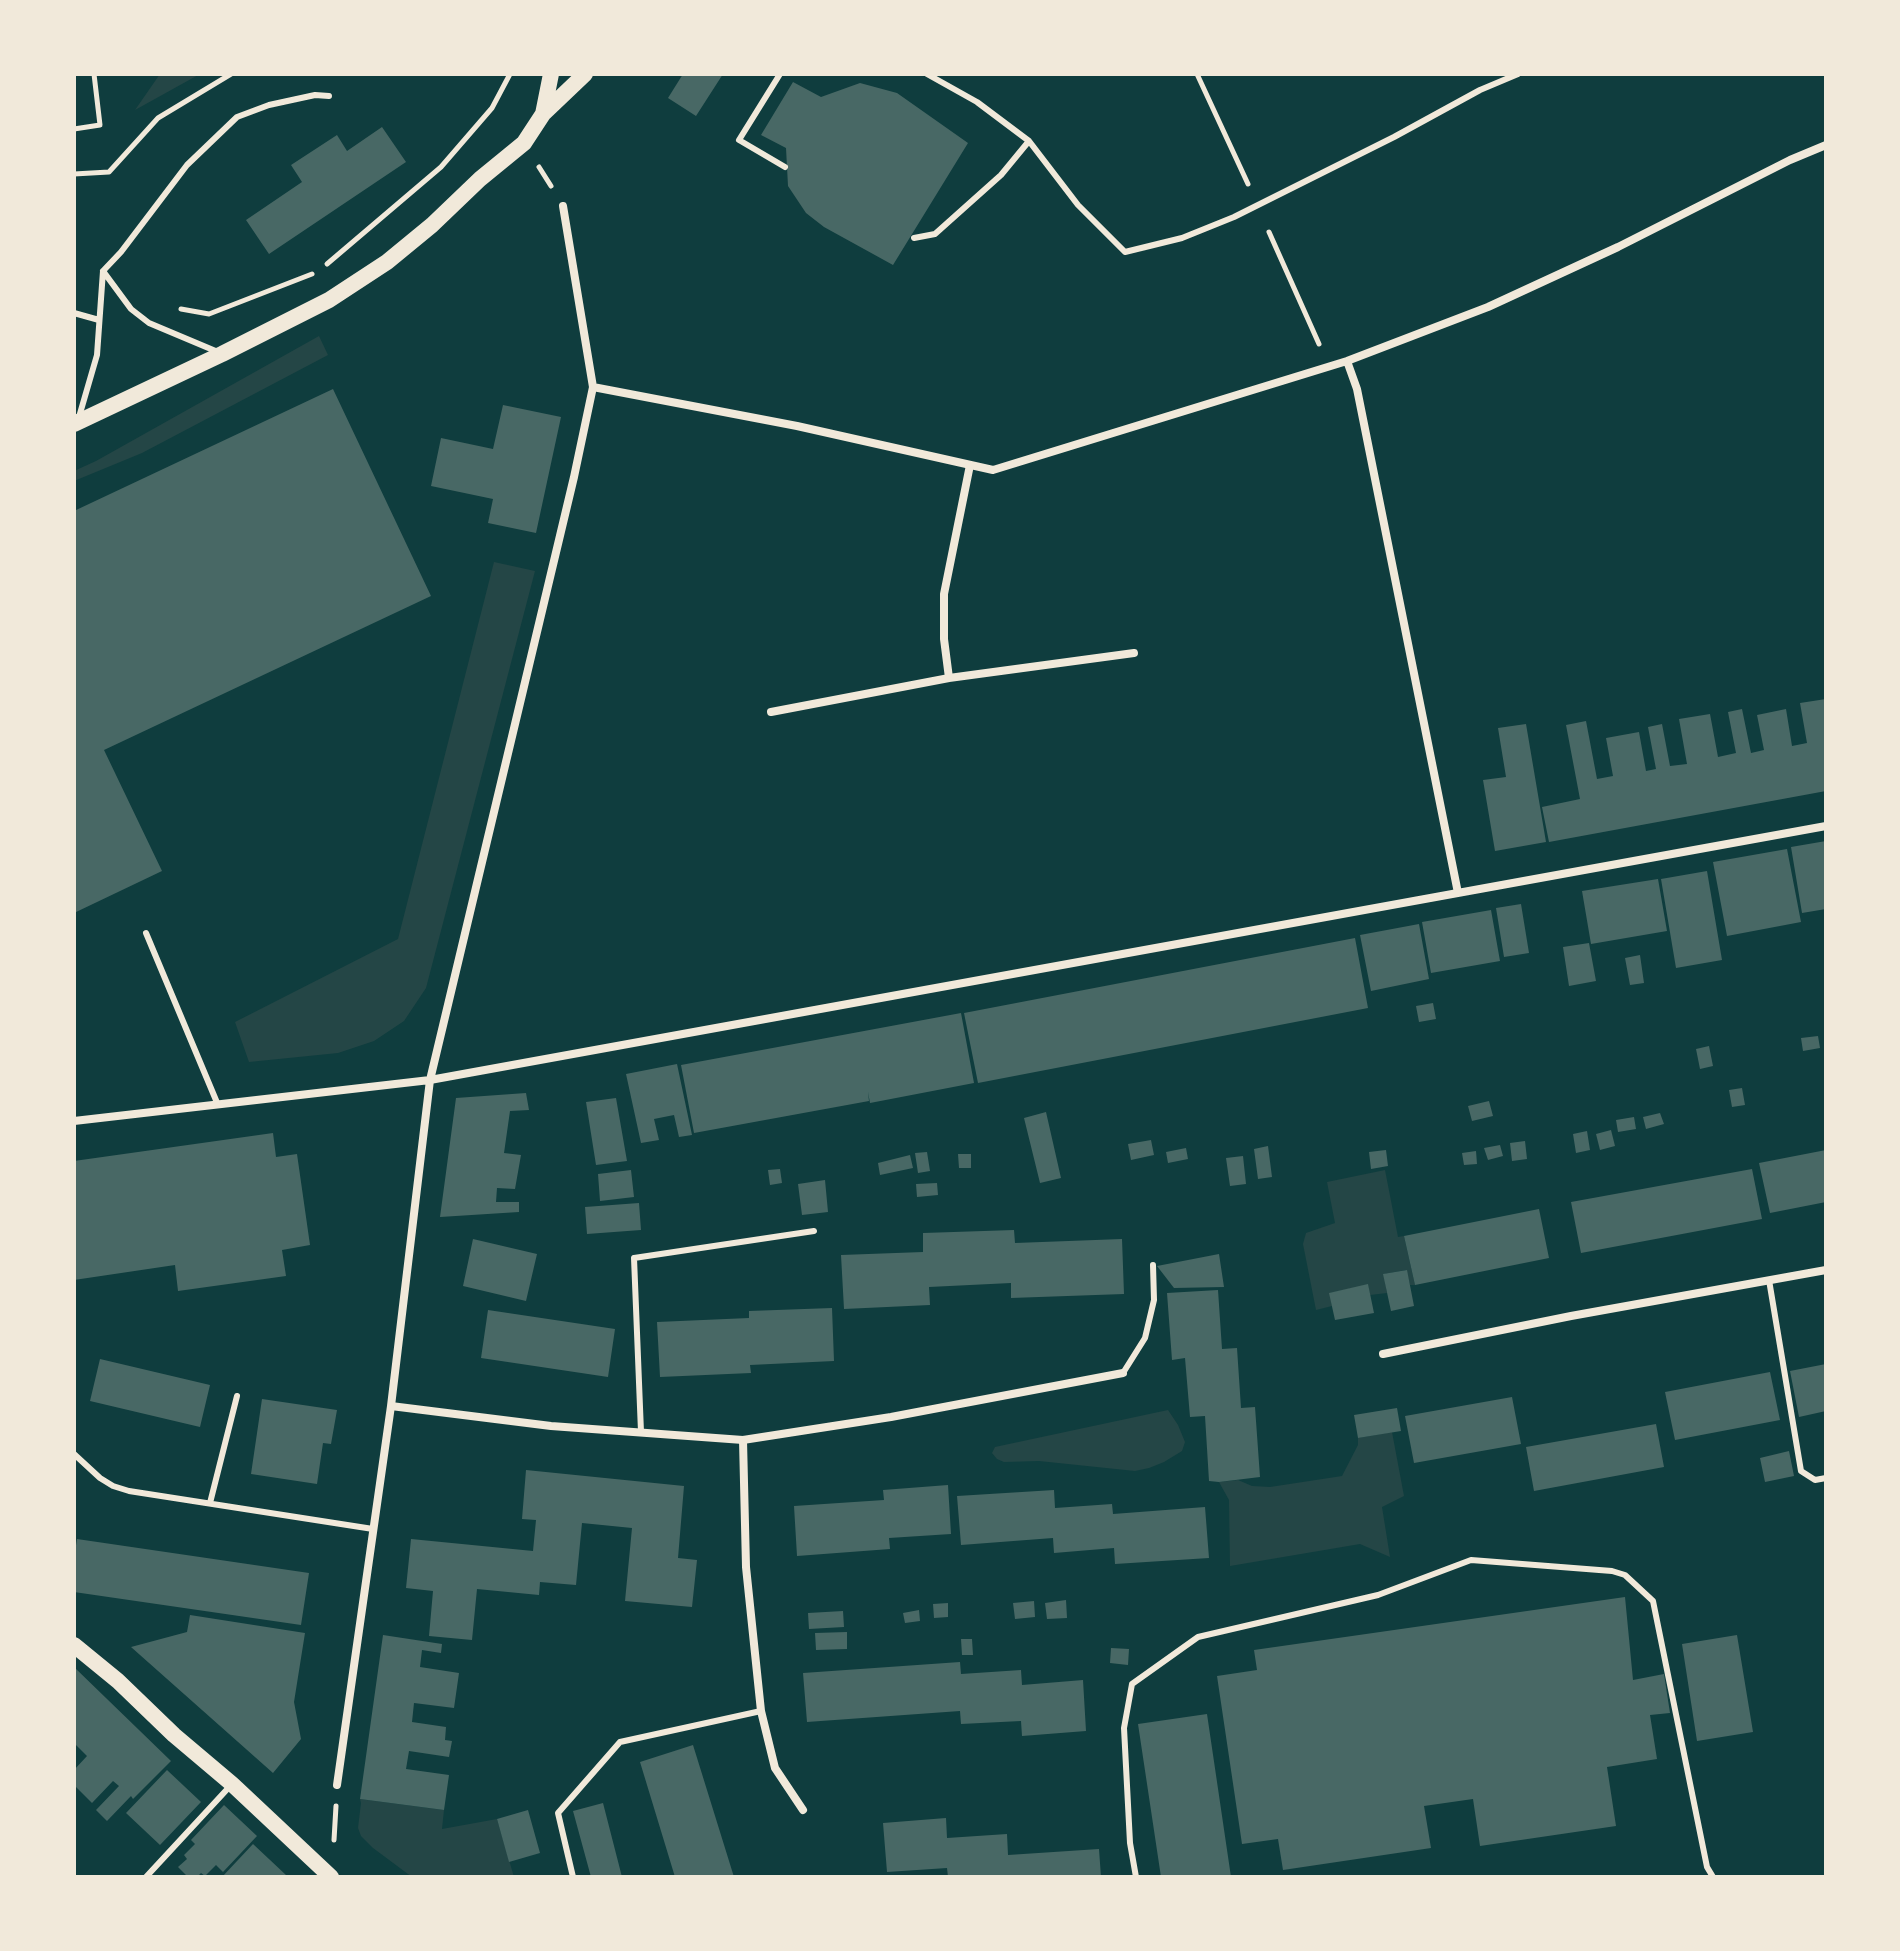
<!DOCTYPE html>
<html>
<head>
<meta charset="utf-8">
<style>
  body { margin:0 }
  #map { position:relative; width:1900px; height:1951px; overflow:hidden; background:#0f3d3e; font-family:"DM Sans",sans-serif }
  canvas { display:block }
  .frame { position:absolute; inset:0; border:76px solid #f1e9da; pointer-events:none }
</style>
</head>
<body>
<div id="map">
<canvas width="1900" height="1951"></canvas>
<div class="frame"></div>
</div>
<script>
const g = document.querySelector('canvas').getContext('2d');
g.lineJoin = 'round';
function fill(path, color) { g.fillStyle = color; g.fill(path, 'evenodd'); }
const poly = rows => new Path2D(rows.map(r => 'M' + r).join(''));
function stroke(path, color, width, dash) { g.strokeStyle = color; g.lineWidth = width; g.lineCap = dash ? 'butt' : 'round'; g.setLineDash(dash || []); g.stroke(path); }
const green = poly([
  [160,74,200,74,135,110],
  [319,336,328,355,142,453,74,481,74,471,96,461],
  [494,562,535,571,426,988,404,1021,374,1041,338,1053,249,1062,235,1022,398,939],
  [1385,1170,1398,1237,1404,1236,1415,1285,1410,1285,1406,1270,1384,1274,1387,1293,1370,1295,1368,1285,1330,1293,1332,1306,1316,1310,1303,1244,1306,1233,1335,1223,1327,1182],
  [1168,1410,1178,1425,1185,1442,1182,1451,1164,1462,1149,1468,1135,1471,1039,1461,1004,1462,997,1459,992,1453,995,1447],
  [1392,1432,1404,1496,1382,1507,1390,1557,1360,1544,1230,1566,1229,1500,1219,1482,1238,1480,1252,1486,1270,1487,1342,1476,1358,1445,1358,1438],
  [360,1799,444,1810,442,1829,497,1819,514,1877,412,1877,373,1848,361,1836,358,1828,361,1803]
]);
const building = poly([
  [683,74,723,74,696,116,668,98],
  [793,82,821,97,860,83,897,93,968,143,893,265,824,227,806,213,788,186,786,148,761,135],
  [382,127,406,162,269,254,246,220,302,182,291,165,337,135,347,151],
  [333,389,431,596,104,750,162,871,74,913,74,511],
  [503,405,561,417,536,533,488,523,493,499,431,486,441,438,493,449],
  [1826,699,1826,791,1549,842,1542,807,1580,799,1566,725,1586,721,1597,779,1613,776,1606,738,1639,732,1646,771,1656,769,1648,727,1662,724,1670,766,1687,764,1679,719,1710,714,1718,757,1736,753,1728,712,1742,709,1751,753,1764,750,1757,715,1786,709,1792,746,1807,743,1800,703],
  [1526,724,1546,842,1495,851,1483,780,1506,777,1498,728],
  [1826,841,1826,909,1802,913,1791,847],
  [1787,849,1801,922,1727,936,1713,862],
  [1707,871,1722,960,1676,968,1661,879],
  [1658,879,1667,931,1591,944,1582,891],
  [1521,904,1529,953,1504,957,1496,908],
  [1491,910,1500,961,1431,973,1422,922],
  [1419,924,1429,979,1371,991,1360,935],
  [1355,938,1368,1008,978,1083,964,1013],
  [1589,943,1596,981,1569,986,1563,947],
  [1640,955,1644,983,1630,985,1625,958],
  [1433,1003,1436,1019,1419,1022,1416,1006],
  [961,1013,974,1083,870,1103,868,1092,869,1101,694,1133,681,1065],
  [1818,1036,1820,1048,1803,1051,1801,1038],
  [1709,1046,1713,1066,1700,1069,1696,1049],
  [677,1064,692,1135,679,1137,674,1115,654,1119,659,1140,641,1143,626,1074],
  [1742,1088,1745,1105,1732,1107,1729,1090],
  [526,1093,529,1110,510,1111,504,1153,521,1155,515,1189,497,1188,496,1202,519,1202,519,1212,440,1217,456,1098],
  [616,1098,627,1161,596,1165,586,1102],
  [1489,1101,1493,1116,1472,1121,1468,1106],
  [1046,1112,1061,1178,1040,1183,1024,1118],
  [1660,1113,1664,1124,1646,1129,1643,1117],
  [1634,1117,1636,1129,1618,1132,1616,1120],
  [1611,1130,1615,1146,1600,1150,1596,1134],
  [1587,1131,1590,1150,1576,1153,1573,1134],
  [273,1133,276,1157,297,1154,310,1245,282,1250,286,1276,178,1291,175,1265,74,1280,74,1161],
  [1151,1140,1154,1155,1131,1160,1128,1144],
  [1525,1141,1527,1159,1512,1161,1510,1143],
  [1500,1145,1503,1156,1488,1160,1484,1148],
  [1268,1146,1272,1177,1258,1179,1254,1149],
  [1186,1148,1188,1159,1168,1163,1166,1152],
  [1386,1150,1388,1166,1371,1169,1369,1152],
  [1826,1150,1826,1202,1770,1213,1759,1163],
  [1476,1151,1477,1164,1464,1165,1462,1153],
  [927,1152,930,1171,918,1173,915,1153],
  [958,1154,971,1154,971,1168,959,1168],
  [910,1155,913,1168,880,1175,878,1163],
  [1243,1156,1246,1184,1230,1186,1226,1158],
  [780,1169,782,1183,770,1185,768,1170],
  [1752,1169,1762,1219,1581,1253,1571,1202],
  [631,1170,634,1197,600,1201,598,1174],
  [825,1180,828,1212,802,1215,798,1184],
  [937,1183,938,1195,917,1197,916,1184],
  [639,1203,641,1230,587,1234,585,1207],
  [1539,1209,1549,1258,1415,1285,1404,1236],
  [1014,1230,1015,1243,1122,1239,1124,1294,1011,1298,1011,1283,929,1287,930,1305,844,1309,841,1255,923,1252,923,1233],
  [473,1239,537,1254,526,1301,463,1286],
  [1219,1254,1224,1287,1174,1288,1157,1266],
  [1407,1270,1414,1306,1391,1311,1383,1274],
  [1368,1284,1374,1313,1335,1320,1329,1293],
  [1218,1290,1222,1349,1237,1348,1241,1408,1255,1407,1260,1477,1219,1482,1209,1481,1205,1416,1190,1417,1185,1358,1172,1360,1167,1293],
  [832,1308,834,1361,750,1365,751,1373,660,1377,657,1322,749,1318,749,1311],
  [488,1310,615,1329,608,1377,481,1358],
  [100,1359,210,1385,200,1427,90,1401],
  [1826,1364,1826,1411,1799,1417,1790,1371],
  [1770,1372,1780,1420,1675,1440,1665,1392],
  [1512,1397,1521,1444,1414,1463,1405,1416],
  [262,1399,337,1410,331,1444,323,1443,317,1484,251,1474],
  [1397,1408,1401,1431,1358,1438,1354,1415],
  [1656,1424,1664,1467,1534,1491,1526,1447],
  [1789,1451,1794,1476,1765,1482,1760,1458],
  [526,1470,684,1486,678,1558,697,1560,692,1607,625,1601,632,1528,582,1523,576,1585,540,1582,539,1595,477,1589,472,1640,429,1636,433,1591,406,1588,411,1539,533,1551,536,1520,522,1519],
  [948,1485,951,1534,889,1538,890,1549,797,1556,794,1506,884,1500,883,1490],
  [1054,1490,1055,1508,1112,1504,1113,1514,1205,1507,1209,1558,1115,1564,1114,1548,1054,1553,1053,1538,961,1545,957,1496],
  [77,1539,309,1573,301,1625,74,1592,74,1558],
  [1625,1597,1633,1680,1664,1674,1670,1713,1650,1715,1657,1759,1607,1767,1616,1826,1480,1846,1473,1799,1424,1806,1431,1848,1283,1870,1278,1839,1242,1844,1217,1676,1257,1670,1254,1650],
  [1066,1600,1067,1618,1047,1619,1045,1603],
  [1034,1601,1035,1617,1015,1619,1013,1603],
  [948,1603,948,1617,934,1618,933,1604],
  [919,1610,920,1621,905,1623,903,1613],
  [843,1611,844,1627,809,1629,808,1613],
  [190,1615,305,1633,294,1702,301,1739,273,1773,131,1647,187,1632],
  [847,1632,847,1649,816,1650,815,1633],
  [383,1635,442,1644,441,1653,422,1650,420,1667,459,1673,454,1708,414,1703,412,1722,446,1727,445,1740,452,1741,449,1757,409,1751,406,1769,449,1775,444,1810,360,1799],
  [1737,1635,1753,1732,1697,1741,1682,1644],
  [961,1639,972,1639,973,1655,962,1655],
  [1111,1648,1129,1649,1128,1665,1110,1663],
  [960,1662,961,1674,1021,1670,1022,1685,1083,1680,1086,1731,1022,1736,1021,1721,961,1724,960,1711,807,1722,803,1673],
  [74,1667,171,1761,133,1799,131,1796,107,1821,96,1810,119,1786,113,1781,92,1803,74,1785,74,1770,87,1756,74,1743],
  [1207,1714,1231,1877,1161,1877,1138,1724],
  [693,1745,734,1877,675,1877,640,1762],
  [167,1770,201,1802,160,1845,126,1813],
  [603,1803,622,1877,591,1877,573,1811],
  [224,1805,257,1836,223,1872,216,1865,205,1876,201,1873,197,1877,188,1877,178,1867,187,1859,184,1855,195,1844,191,1840],
  [528,1810,540,1853,509,1862,497,1819],
  [946,1818,947,1838,1007,1834,1008,1855,1099,1849,1101,1877,948,1877,947,1868,887,1872,883,1823],
  [253,1844,286,1875,284,1877,222,1877]
]);
const path = poly([
  [1197,74,1248,184],
  [74,129,100,125,94,74],
  [539,167,551,186],
  [74,174,109,172,158,118,231,74],
  [1269,232,1319,344],
  [327,264,441,167,492,108,510,74],
  [181,309,209,314,312,274],
  [334,1840,336,1806]
]);
const service = poly([
  [780,74,739,140,785,167],
  [927,74,977,102,1029,141,1078,205,1125,252,1182,238,1234,217,1394,137,1480,90,1518,74],
  [914,238,935,234,1001,175,1029,141],
  [103,271,131,309,149,323,218,352],
  [74,313,99,320],
  [79,417,97,355,103,271,121,252,187,165,237,117,269,105,315,95,329,96],
  [146,933,218,1105],
  [1769,1280,1801,1471,1815,1480,1826,1478],
  [1123,1373,1145,1338,1154,1300,1153,1265],
  [641,1432,634,1258,814,1231],
  [74,1454,100,1478,113,1486,129,1491,373,1529],
  [210,1503,237,1396],
  [146,1877,232,1784],
  [573,1877,558,1813,620,1742,761,1711],
  [1136,1877,1130,1843,1124,1728,1132,1684,1198,1637,1378,1595,1471,1560,1612,1571,1625,1575,1653,1601,1707,1867,1713,1877]
]);
const minor = poly([
  [1347,361,1357,389,1458,893],
  [593,387,797,426,993,470,1347,361,1488,307,1618,247,1790,160,1826,145],
  [949,678,944,639,944,594,970,465],
  [771,712,949,678,1134,653],
  [74,1121,430,1080,1826,826],
  [1383,1354,1571,1316,1826,1270],
  [391,1406,551,1426,743,1440,891,1417,1123,1373],
  [743,1440,746,1567,761,1711,775,1768,803,1810],
  [337,1785,391,1406,430,1080,574,477,593,387,563,206]
]);
const secondary = poly([
  [543,114,551,74],
  [74,424,222,354,329,300,387,262,432,225,480,179,524,143,543,114,585,74],
  [74,1645,118,1681,174,1735,232,1784,331,1877]
]);
fill(green, '#244646');
fill(building, '#486865');
stroke(path, '#f1e9da', 5);
stroke(service, '#f1e9da', 6);
stroke(minor, '#f1e9da', 8);
stroke(secondary, '#f1e9da', 16);
</script>
</body>
</html>
